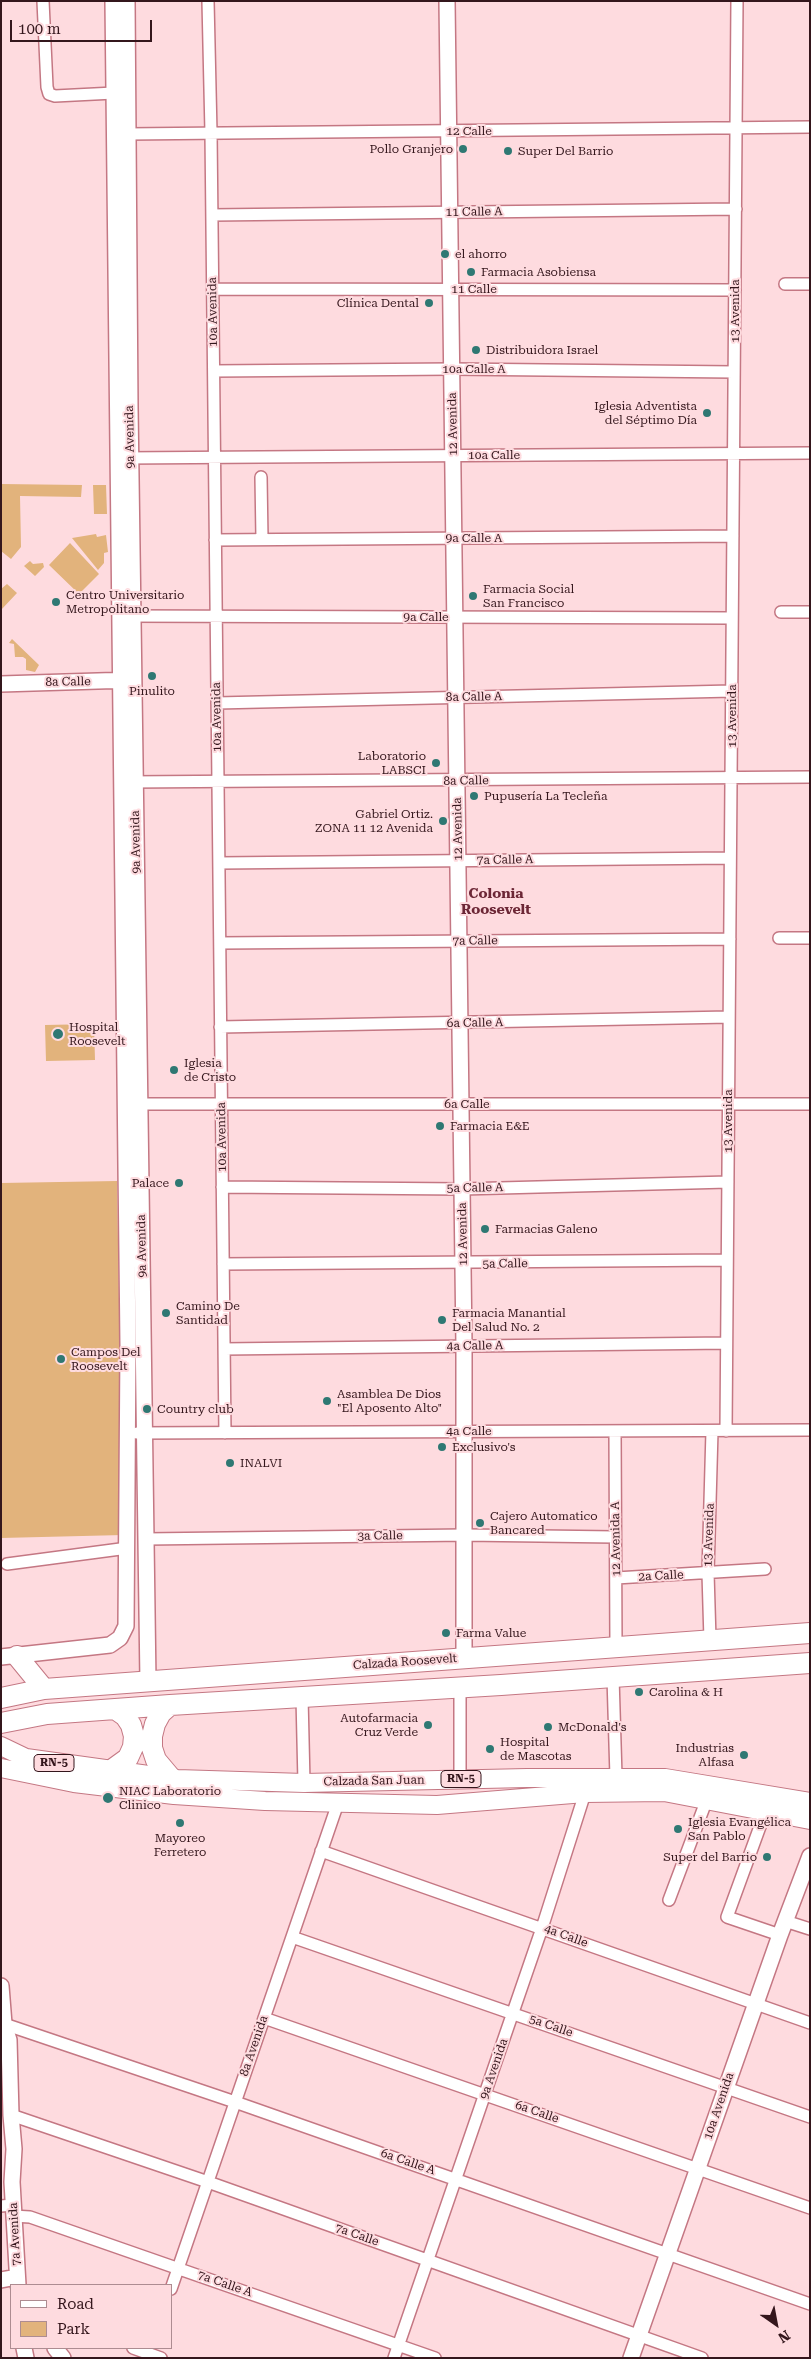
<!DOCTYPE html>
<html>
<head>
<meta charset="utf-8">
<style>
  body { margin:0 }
  #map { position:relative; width:811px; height:2359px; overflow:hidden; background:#fedbdf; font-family:"Roboto Serif",serif }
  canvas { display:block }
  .frame { position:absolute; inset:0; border:2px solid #34161c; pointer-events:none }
  .legend { position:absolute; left:10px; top:2284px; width:162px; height:65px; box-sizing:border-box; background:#fedbdf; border:1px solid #ad8c91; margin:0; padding:6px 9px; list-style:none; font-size:15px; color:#34161c }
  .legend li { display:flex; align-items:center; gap:10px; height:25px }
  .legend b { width:25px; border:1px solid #ad8c91 }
  .north { position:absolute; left:751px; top:2299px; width:50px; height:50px; -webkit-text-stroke:4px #fedbdf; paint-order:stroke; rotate:147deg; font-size:14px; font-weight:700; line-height:20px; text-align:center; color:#34161c }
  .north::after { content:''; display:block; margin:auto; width:18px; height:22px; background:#34161c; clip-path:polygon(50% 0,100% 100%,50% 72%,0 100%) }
  .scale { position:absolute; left:10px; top:20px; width:142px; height:22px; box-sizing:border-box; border:2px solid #34161c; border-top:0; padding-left:6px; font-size:15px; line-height:18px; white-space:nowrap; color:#34161c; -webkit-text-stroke:4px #fedbdf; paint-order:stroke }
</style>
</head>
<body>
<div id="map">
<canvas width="811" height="2359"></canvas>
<div class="frame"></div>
<ul class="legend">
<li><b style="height:6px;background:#fff"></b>Road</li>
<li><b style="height:14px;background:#e2b37c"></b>Park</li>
</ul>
<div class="north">N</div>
<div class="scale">100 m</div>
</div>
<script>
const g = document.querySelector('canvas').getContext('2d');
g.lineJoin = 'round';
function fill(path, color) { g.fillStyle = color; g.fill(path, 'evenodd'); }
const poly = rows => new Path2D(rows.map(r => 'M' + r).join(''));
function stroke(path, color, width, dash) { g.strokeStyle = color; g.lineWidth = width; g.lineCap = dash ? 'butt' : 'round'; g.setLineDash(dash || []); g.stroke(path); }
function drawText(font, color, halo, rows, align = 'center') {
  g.font = font + ' "Roboto Serif",serif'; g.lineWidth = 4; g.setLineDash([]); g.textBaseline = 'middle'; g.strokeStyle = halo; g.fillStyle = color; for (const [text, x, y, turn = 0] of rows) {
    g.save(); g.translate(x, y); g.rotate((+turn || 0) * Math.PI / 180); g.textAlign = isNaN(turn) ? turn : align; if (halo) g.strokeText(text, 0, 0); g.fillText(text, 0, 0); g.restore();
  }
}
const green = poly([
  [1,484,82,485,81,497,20,496,21,547,11,559,1,551],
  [93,485,106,485,107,514,94,514],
  [96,534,97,537,106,535,108,552,104,553,104,563,98,570,72,538],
  [70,543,99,574,79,594,49,565],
  [30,561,33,564,43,563,44,567,35,576,24,566],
  [7,584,17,593,1,610,1,589],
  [12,639,39,665,35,672,26,670,26,659,23,657,15,657,14,644,9,643],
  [94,1024,95,1060,46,1061,45,1025],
  [117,1181,123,1535,1,1538,1,1183]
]);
const street = poly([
  [43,1,47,87,49,94,55,96,114,93],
  [208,1,211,133,225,1433],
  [128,134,810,127],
  [212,215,736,209],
  [785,284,810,284],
  [213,289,735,290],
  [214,371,452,369,734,372],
  [124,458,810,453],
  [261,477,262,539],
  [215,540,733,536],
  [781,612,810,612],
  [127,616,732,618],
  [217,703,732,691],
  [129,782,810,777],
  [219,863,730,858],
  [779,938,810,938],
  [220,943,730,939],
  [220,1027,729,1017],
  [134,1104,810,1104],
  [222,1187,462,1189,728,1182],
  [223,1264,727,1260],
  [224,1349,726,1343],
  [615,1431,616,1647],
  [726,1431,737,1],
  [137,1433,810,1430],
  [146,1539,465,1535,615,1537],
  [7,1564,128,1548],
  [616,1578,765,1569],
  [710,1640,708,1573,712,1431],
  [613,1677,616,1777],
  [460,1687,460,1779],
  [302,1697,304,1783],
  [766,1810,727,1917,780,1935],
  [321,1851,810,2023],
  [669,1900,707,1799],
  [785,1921,810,1929],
  [292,1937,810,2117],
  [264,2018,810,2208],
  [4,2024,235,2102,810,2304],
  [11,2115,208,2182,702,2358],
  [1,2206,13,2205],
  [13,2216,30,2217,435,2358],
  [171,2289,338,1803],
  [133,2348,161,2358],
  [394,2358,542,1928,585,1793,584,1789]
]);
const secondary = poly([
  [127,1,130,407,148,1682],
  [447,1,464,1346,464,1657],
  [1,684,130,680],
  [1,1657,110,1645,120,1638,126,1626,128,1345,113,1],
  [1,1986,4,2024,9,2040,11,2115,14,2149,12,2182,18,2285],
  [1,2280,17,2277],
  [24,2348,26,2358],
  [55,2348,63,2358],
  [631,2358,780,1935,810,1856]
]);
const primary = poly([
  [1,1746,26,1758,177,1779,304,1783,527,1778,665,1778,810,1802],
  [1,1768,74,1783,174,1795,265,1801,437,1805,585,1793,664,1792,810,1820]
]);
const highway = poly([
  [17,1656,44,1689],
  [1,1698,44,1689,810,1633],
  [170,1705,161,1713,155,1724,152,1736,152,1748,156,1760,172,1779],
  [1,1723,47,1714,170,1705,501,1685,810,1663],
  [110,1771,128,1758,133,1747,134,1736,131,1725,125,1716,115,1709]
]);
const markers = [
  [463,149,5,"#2f7873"],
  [508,151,5,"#2f7873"],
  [445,254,5,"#2f7873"],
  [471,272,5,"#2f7873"],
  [429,303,5,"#2f7873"],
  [476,350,5,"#2f7873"],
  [707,413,5,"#2f7873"],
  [473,596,5,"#2f7873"],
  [56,602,5,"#2f7873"],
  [152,676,5,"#2f7873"],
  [436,763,5,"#2f7873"],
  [474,796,5,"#2f7873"],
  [443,821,5,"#2f7873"],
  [58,1034,6,"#2f7873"],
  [174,1070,5,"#2f7873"],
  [440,1126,5,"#2f7873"],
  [179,1183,5,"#2f7873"],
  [485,1229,5,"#2f7873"],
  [166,1313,5,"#2f7873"],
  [442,1320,5,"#2f7873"],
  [61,1359,5,"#2f7873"],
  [327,1401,5,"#2f7873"],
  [147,1409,5,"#2f7873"],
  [442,1447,5,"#2f7873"],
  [230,1463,5,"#2f7873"],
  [480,1523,5,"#2f7873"],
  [446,1633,5,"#2f7873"],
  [639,1692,5,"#2f7873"],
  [428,1725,5,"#2f7873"],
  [548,1727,5,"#2f7873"],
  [490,1749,5,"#2f7873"],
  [744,1755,5,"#2f7873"],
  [108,1798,6,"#2f7873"],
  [180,1823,5,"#2f7873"],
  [678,1829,5,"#2f7873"],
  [767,1857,5,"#2f7873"]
];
const shields = [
  [54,1763,40],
  [461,1779,40]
];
const shieldNames = [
  ["RN-5",54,1763],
  ["RN-5",461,1779]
];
const streetNames = [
  ["12 Calle",469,131],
  ["11 Calle A",474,212,-1],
  ["11 Calle",474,289],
  ["13 Avenida",735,311,-90],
  ["10a Avenida",213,312,-91],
  ["10a Calle A",474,369],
  ["12 Avenida",453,424,-91],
  ["9a Avenida",130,437,-91],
  ["10a Calle",494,455],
  ["9a Calle A",474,538],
  ["9a Calle",426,617],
  ["8a Calle",68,682,-1],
  ["8a Calle A",474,697,-1],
  ["13 Avenida",732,716,-90],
  ["10a Avenida",217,717,-91],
  ["8a Calle",466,781,-1],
  ["12 Avenida",458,829,-91],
  ["9a Avenida",136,842,-91],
  ["7a Calle A",505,860,-1],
  ["7a Calle",475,941,-1],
  ["6a Calle A",475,1023,-1],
  ["6a Calle",467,1104],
  ["13 Avenida",728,1121,-90],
  ["10a Avenida",222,1137,-91],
  ["5a Calle A",475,1188,-1],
  ["12 Avenida",463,1234,-91],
  ["9a Avenida",142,1246,-91],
  ["5a Calle",505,1264,-1],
  ["4a Calle A",475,1346,-1],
  ["4a Calle",469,1431],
  ["13 Avenida",709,1535,-88],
  ["3a Calle",380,1536,-1],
  ["12 Avenida A",616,1539,-91],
  ["2a Calle",661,1576,-3],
  ["Calzada Roosevelt",405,1662,-4],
  ["Calzada San Juan",374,1781,-1],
  ["4a Calle",566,1936,20],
  ["5a Calle",551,2026,19],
  ["8a Avenida",254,2046,-71],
  ["9a Avenida",494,2069,-71],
  ["10a Avenida",719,2106,-71],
  ["6a Calle",537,2112,19],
  ["6a Calle A",408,2162,19],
  ["7a Avenida",15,2234,-93],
  ["7a Calle",357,2235,19],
  ["7a Calle A",225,2284,19]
];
const poiNames = [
  ["Pollo Granjero",453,149,"right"],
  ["Super Del Barrio",518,151],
  ["el ahorro",455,254],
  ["Farmacia Asobiensa",481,272],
  ["Clínica Dental",419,303,"right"],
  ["Distribuidora Israel",486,350],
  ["Iglesia Adventista",697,406,"right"],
  ["del Séptimo Día",697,420,"right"],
  ["Farmacia Social",483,589],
  ["San Francisco",483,603],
  ["Centro Universitario",66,595],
  ["Metropolitano",66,609],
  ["Pinulito",152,691,"center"],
  ["Laboratorio",426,756,"right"],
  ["LABSCI",426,770,"right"],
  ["Pupusería La Tecleña",484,796],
  ["Gabriel Ortiz.",433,814,"right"],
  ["ZONA 11 12 Avenida",433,828,"right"],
  ["Hospital",69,1027],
  ["Roosevelt",69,1041],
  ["Iglesia",184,1063],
  ["de Cristo",184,1077],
  ["Farmacia E&E",450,1126],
  ["Palace",169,1183,"right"],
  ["Farmacias Galeno",495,1229],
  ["Camino De",176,1306],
  ["Santidad",176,1320],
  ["Farmacia Manantial",452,1313],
  ["Del Salud No. 2",452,1327],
  ["Campos Del",71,1352],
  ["Roosevelt",71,1366],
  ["Asamblea De Dios",337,1394],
  ["\"El Aposento Alto\"",337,1408],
  ["Country club",157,1409],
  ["Exclusivo's",452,1447],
  ["INALVI",240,1463],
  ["Cajero Automatico",490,1516],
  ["Bancared",490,1530],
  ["Farma Value",456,1633],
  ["Carolina & H",649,1692],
  ["Autofarmacia",418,1718,"right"],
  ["Cruz Verde",418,1732,"right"],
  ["McDonald's",558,1727],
  ["Hospital",500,1742],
  ["de Mascotas",500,1756],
  ["Industrias",734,1748,"right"],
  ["Alfasa",734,1762,"right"],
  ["NIAC Laboratorio",119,1791],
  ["Clinico",119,1805],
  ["Iglesia Evangélica",688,1822],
  ["San Pablo",688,1836],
  ["Mayoreo",180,1838,"center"],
  ["Ferretero",180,1852,"center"],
  ["Super del Barrio",757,1857,"right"]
];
const neighbourhoodNames = [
  ["Colonia",496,894],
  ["Roosevelt",496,910]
];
fill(green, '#e2b37c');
stroke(street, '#c47783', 14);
stroke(secondary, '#c47783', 18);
stroke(primary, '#c47783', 20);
stroke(highway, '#c47783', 22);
stroke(street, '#fff', 11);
stroke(secondary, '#fff', 15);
stroke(primary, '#fff', 18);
stroke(highway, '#fff', 20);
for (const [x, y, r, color] of markers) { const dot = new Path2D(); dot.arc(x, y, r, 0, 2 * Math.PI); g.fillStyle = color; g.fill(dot); stroke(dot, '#fedbdf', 2); }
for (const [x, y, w] of shields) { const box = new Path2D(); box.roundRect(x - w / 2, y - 8.5, w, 17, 4); g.fillStyle = '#fedbdf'; g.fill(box); stroke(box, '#34161c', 1); }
drawText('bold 11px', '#34161c', null, shieldNames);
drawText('12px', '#34161c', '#fedbdf', streetNames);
drawText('12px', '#34161c', '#fedbdf', poiNames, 'left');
drawText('bold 14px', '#6c2736', '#fedbdf', neighbourhoodNames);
</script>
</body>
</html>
